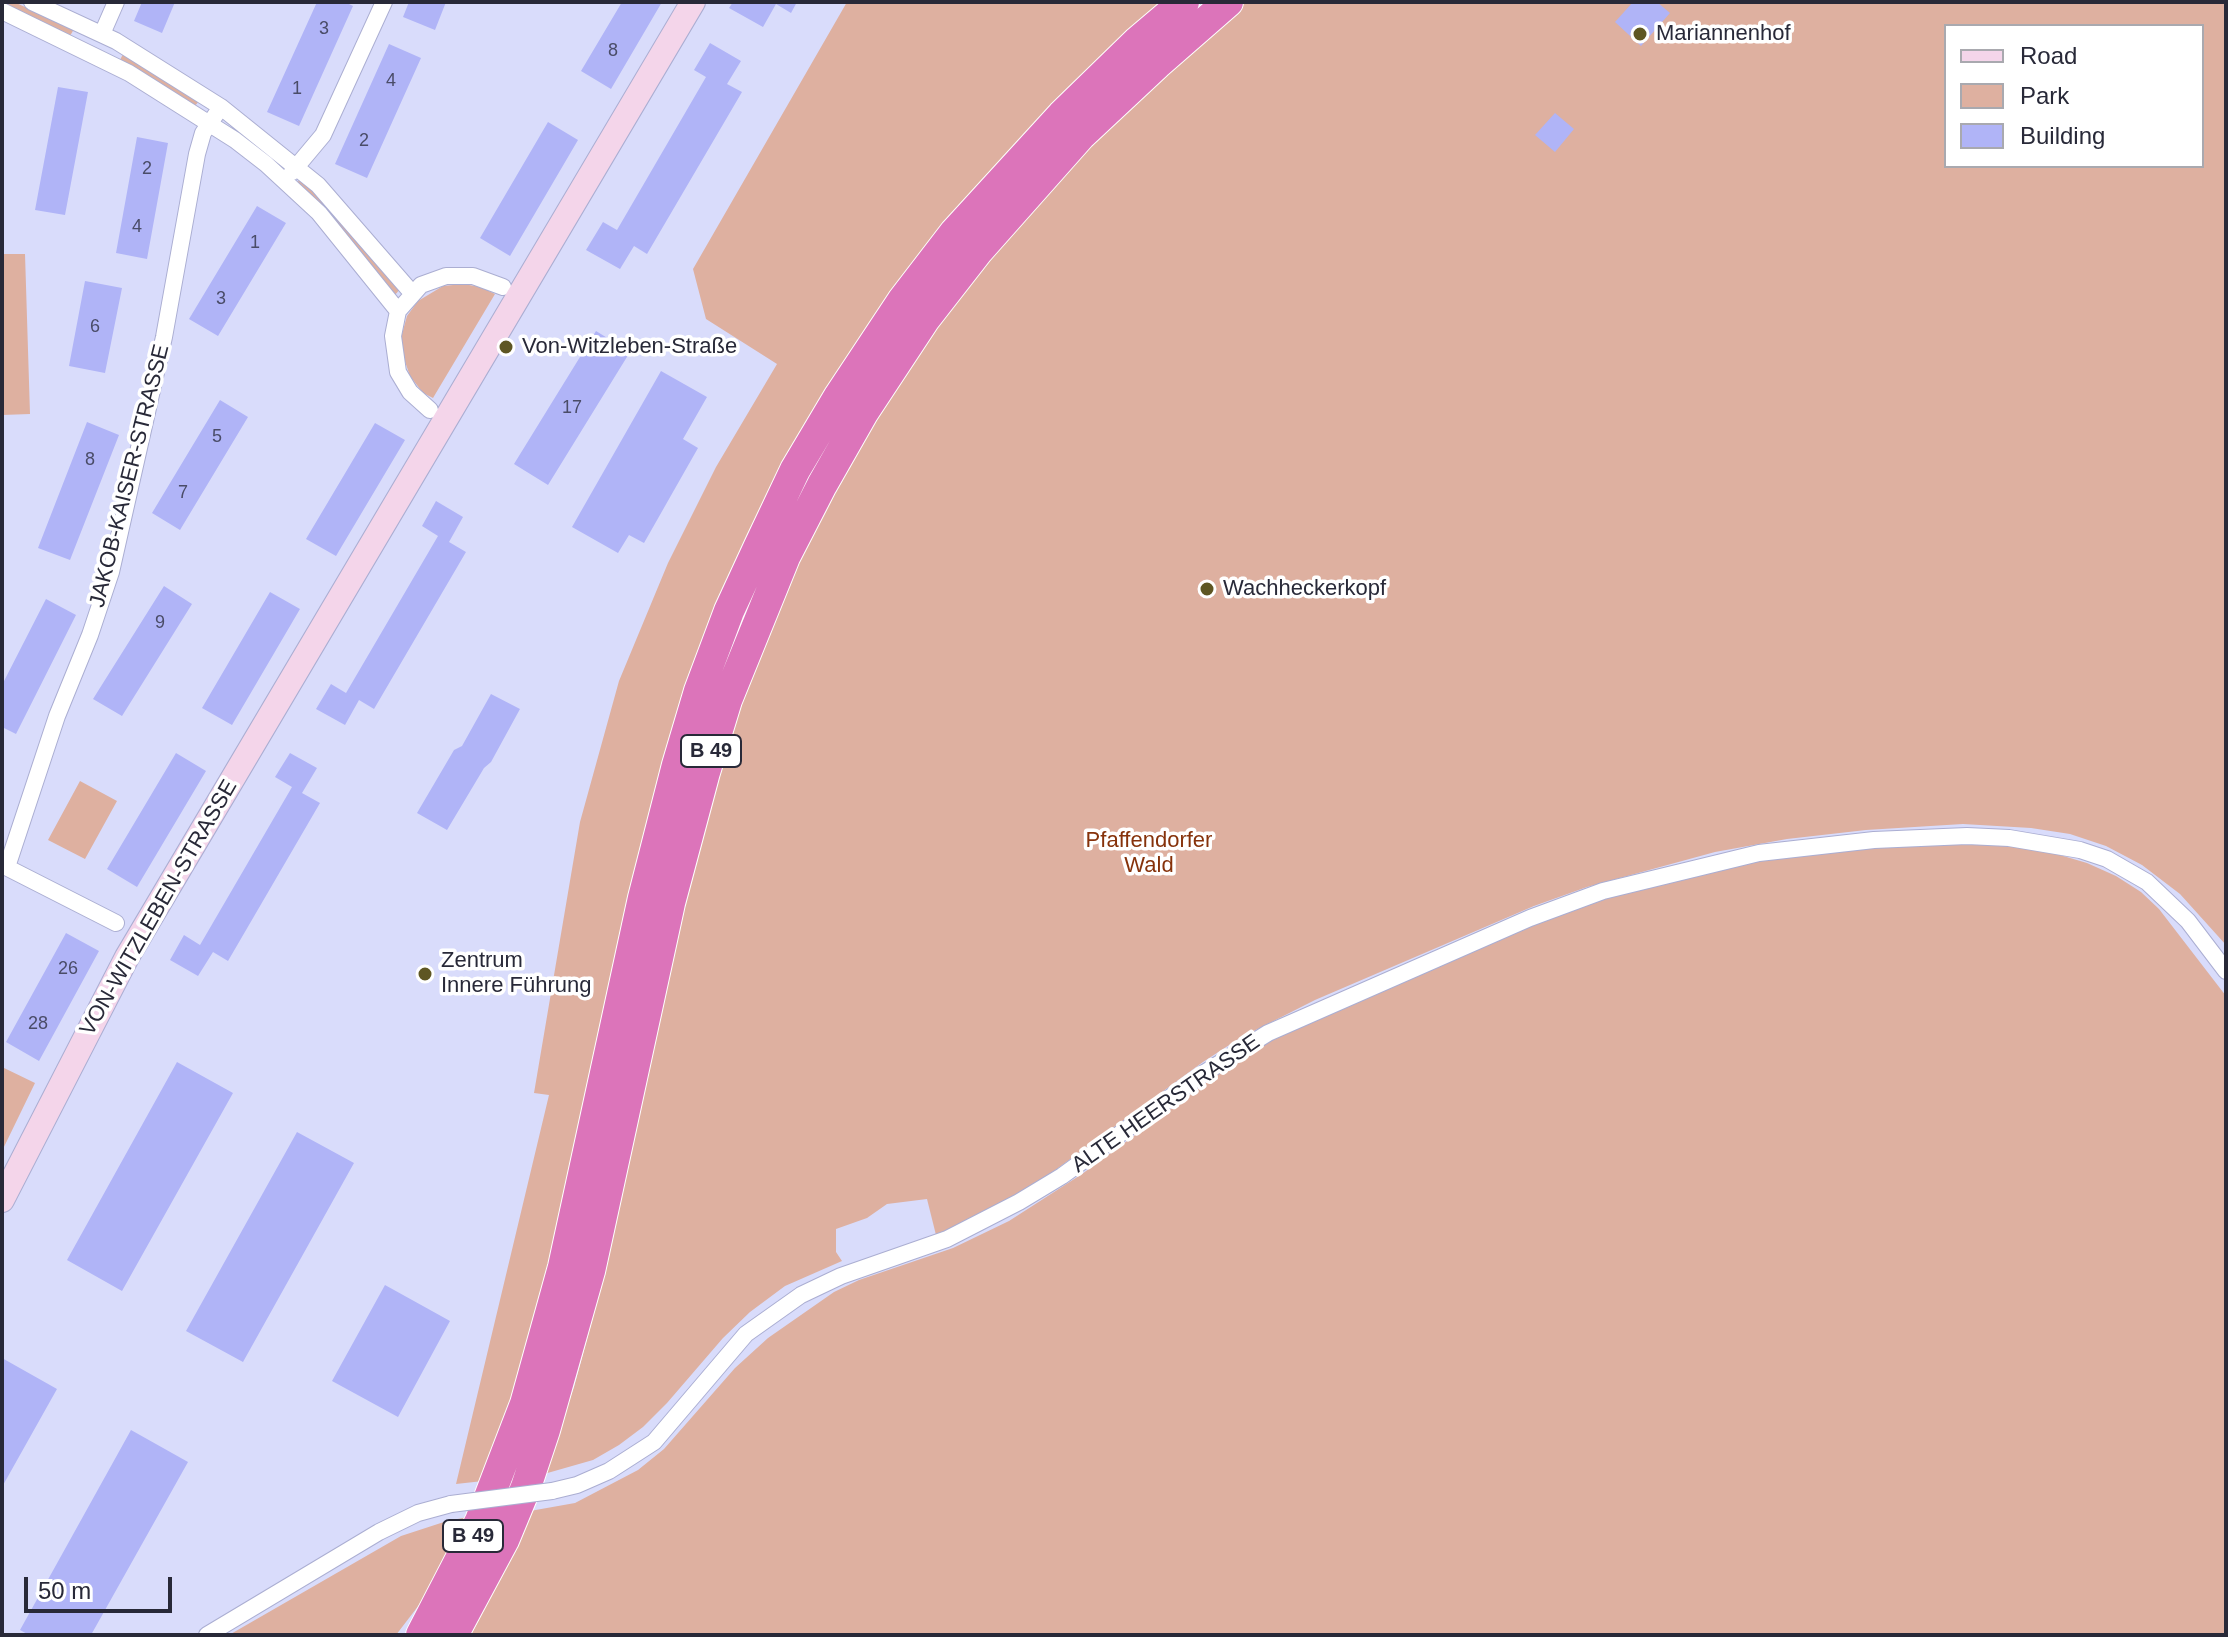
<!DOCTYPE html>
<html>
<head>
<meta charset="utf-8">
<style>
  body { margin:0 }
  #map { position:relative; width:2228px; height:1637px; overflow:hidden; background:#d9dcfb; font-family:Arial,sans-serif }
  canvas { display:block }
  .frame { position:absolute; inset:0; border:4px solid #282938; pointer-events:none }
  .legend { position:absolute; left:1944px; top:24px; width:260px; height:144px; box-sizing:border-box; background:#fff; border:2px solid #a9a9af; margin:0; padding:10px 14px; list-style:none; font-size:24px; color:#282938 }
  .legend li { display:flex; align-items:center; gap:16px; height:40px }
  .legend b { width:40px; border:2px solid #a9a9af }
  .scale { position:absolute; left:24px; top:1577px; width:148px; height:36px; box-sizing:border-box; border:4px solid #282938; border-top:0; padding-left:10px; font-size:24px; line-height:28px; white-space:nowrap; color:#282938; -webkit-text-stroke:6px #fff; paint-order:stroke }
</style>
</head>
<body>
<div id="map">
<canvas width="2228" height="1637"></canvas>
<div class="frame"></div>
<ul class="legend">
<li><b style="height:10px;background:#f4d5ea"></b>Road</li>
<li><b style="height:22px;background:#deb0a0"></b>Park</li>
<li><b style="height:22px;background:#b0b4f7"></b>Building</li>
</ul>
<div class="scale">50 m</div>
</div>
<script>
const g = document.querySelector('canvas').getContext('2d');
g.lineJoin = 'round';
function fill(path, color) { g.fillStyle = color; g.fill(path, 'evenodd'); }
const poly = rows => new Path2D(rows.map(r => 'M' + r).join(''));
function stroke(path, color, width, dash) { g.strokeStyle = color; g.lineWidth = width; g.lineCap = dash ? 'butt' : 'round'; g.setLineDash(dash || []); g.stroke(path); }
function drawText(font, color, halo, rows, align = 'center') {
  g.font = font + ' Arial,sans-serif'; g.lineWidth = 7; g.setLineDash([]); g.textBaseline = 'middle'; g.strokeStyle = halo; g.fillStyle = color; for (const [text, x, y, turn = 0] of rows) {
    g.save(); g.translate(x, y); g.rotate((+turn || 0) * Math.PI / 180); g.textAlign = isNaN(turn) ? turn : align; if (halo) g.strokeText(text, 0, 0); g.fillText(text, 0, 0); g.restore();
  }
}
const green = poly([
  [2,2,14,2,74,29,70,36,2,4],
  [847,2,1167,2,1013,150,733,578,570,1179,526,1359,483,1481,456,1484,549,1095,534,1093,580,822,619,681,668,563,716,467,777,364,706,319,693,269],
  [1243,2,2226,2,2226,945,2180,894,2142,865,2106,846,2070,834,2031,828,1963,824,1866,830,1787,839,1715,852,1587,887,1534,906,1315,1000,1240,1038,1203,1062,1054,1171,1009,1200,970,1219,936,1235,927,1199,887,1204,867,1218,836,1229,836,1252,842,1261,785,1286,750,1312,723,1338,667,1403,643,1427,619,1445,593,1460,544,1474,574,1387,593,1317,622,1194,679,911,736,706,809,534,932,321,1160,67],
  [1946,26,2202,26,2202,166,1946,166],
  [123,54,200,100,194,107,120,60],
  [301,178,328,204,400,289,395,295,296,184],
  [2,254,25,254,30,414,2,415],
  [463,284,481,287,495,294,433,398,423,393,410,376,401,350,402,334,407,316,418,301,443,286],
  [80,781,117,801,85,859,48,840],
  [1966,843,2008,846,2053,853,2087,863,2116,876,2141,892,2159,909,2226,996,2226,1635,471,1635,508,1562,530,1511,575,1503,638,1470,664,1449,735,1368,768,1338,834,1292,859,1280,953,1248,1009,1221,1082,1174,1243,1056,1316,1016,1540,922,1609,897,1762,858,1869,848],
  [2,1067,35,1083,2,1151],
  [468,1517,429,1592,396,1635,229,1635,401,1536,447,1521]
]);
const building = poly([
  [142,2,175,2,162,33,134,21],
  [317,2,345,2,353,6,299,126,267,112],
  [409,2,446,2,435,30,403,17],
  [622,2,662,2,611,89,581,71],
  [733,2,797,2,791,13,776,4,763,27,729,8],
  [1633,2,1657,2,1670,13,1641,46,1615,22],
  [710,43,741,61,727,84,742,92,647,254,634,246,620,269,586,250,603,222,617,230,706,77,694,70],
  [389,44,421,58,367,178,335,164],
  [58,87,88,92,65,215,35,210],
  [1555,113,1574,129,1555,152,1535,135],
  [548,122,578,140,510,256,480,238],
  [137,137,168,143,147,259,116,253],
  [257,206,286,223,218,336,189,319],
  [85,281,122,288,105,373,69,366],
  [596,331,630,352,548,485,514,464],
  [661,371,707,397,683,439,698,448,644,543,629,535,618,553,572,527],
  [220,400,248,417,180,530,152,513],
  [87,422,119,435,70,560,38,548],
  [375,423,405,440,336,556,306,539],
  [436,501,463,517,449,542,466,552,374,709,359,700,345,725,316,709,331,684,346,693,438,536,422,526],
  [164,586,192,604,122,716,93,699],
  [270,592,300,609,232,725,202,708],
  [46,599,76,615,16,734,2,727,2,685],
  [491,694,520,709,491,762,484,768,447,830,417,813,454,750,462,746],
  [176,753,206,771,137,887,107,869],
  [290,753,317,768,302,793,320,803,228,961,213,952,198,976,170,960,184,935,200,945,292,787,275,777],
  [66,933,99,951,39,1061,6,1042],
  [177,1062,233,1093,122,1291,67,1260],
  [297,1132,354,1163,243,1362,186,1331],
  [385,1285,450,1321,398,1417,332,1381],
  [2,1358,57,1389,2,1487],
  [131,1430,188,1462,91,1635,29,1635,20,1630]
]);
const street = poly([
  [32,2,116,41,221,107,318,185,412,293],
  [2,11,129,73,235,140,266,164,319,213,398,311],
  [102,34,116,2],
  [292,172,323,135,384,2],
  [430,410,410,392,398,372,393,336,398,311,421,285,446,276,473,276,503,287],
  [2,865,116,923],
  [7,867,57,716,90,635,111,572,164,337,197,154,203,133,221,107],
  [552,1491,577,1485,609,1471,654,1442,746,1334,801,1295,841,1276,947,1239,1019,1202,1062,1176,1201,1075,1268,1033,1530,918,1603,891,1759,853,1874,840,1967,836,2009,838,2080,850,2107,859,2147,882,2188,921,2226,971],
  [207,1635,379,1532,418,1513,451,1504]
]);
const secondary = poly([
  [2,1200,127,957,693,2]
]);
const highway = poly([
  [421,1635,480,1521,525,1404,563,1267,643,898,677,765,699,691,729,611,759,546,795,470,839,396,902,301,955,232,1062,115,1137,42,1184,2],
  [453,1635,504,1540,526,1487,545,1430,590,1271,670,903,705,772,727,700,785,557,822,485,863,413,925,319,978,251,1081,135,1157,64,1228,2]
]);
const streetBridge = poly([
  [451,1504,552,1491]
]);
const markers = [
  [1640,34,8,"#5e5623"],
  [506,347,8,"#5e5623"],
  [1207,589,8,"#5e5623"],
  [425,974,8,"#5e5623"]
];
const numberNames = [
  ["3",324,29],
  ["8",613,51],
  ["4",391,81],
  ["1",297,89],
  ["2",364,141],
  ["2",147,169],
  ["4",137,227],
  ["1",255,243],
  ["3",221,299],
  ["6",95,327],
  ["17",572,408],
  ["5",217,437],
  ["8",90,460],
  ["7",183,493],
  ["9",160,623],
  ["26",68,969],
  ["28",38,1024]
];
const shields = [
  [711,751,60],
  [473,1536,60]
];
const shieldNames = [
  ["B 49",711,751],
  ["B 49",473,1536]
];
const poiNames = [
  ["Mariannenhof",1656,34],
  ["Von-Witzleben-Straße",522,347],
  ["Wachheckerkopf",1223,589],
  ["Zentrum",441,961],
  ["Innere Führung",441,986]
];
const streetNames = [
  ["JAKOB-KAISER-STRASSE",130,476,-76],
  ["VON-WITZLEBEN-STRASSE",159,908,-60],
  ["ALTE HEERSTRASSE",1166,1104,-35]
];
const parkNames = [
  ["Pfaffendorfer",1149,841],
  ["Wald",1149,866]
];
fill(green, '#deb0a0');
fill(building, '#b0b4f7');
stroke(street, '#abaed2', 18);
stroke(secondary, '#abaed2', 26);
stroke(highway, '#fff', 32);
stroke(street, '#fff', 16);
stroke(secondary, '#f4d5ea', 24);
stroke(highway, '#dc74ba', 30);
stroke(streetBridge, '#abaed2', 18, []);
stroke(streetBridge, '#fff', 16);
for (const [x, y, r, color] of markers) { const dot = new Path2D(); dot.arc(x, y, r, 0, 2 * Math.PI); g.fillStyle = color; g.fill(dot); stroke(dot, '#fff', 3); }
drawText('18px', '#4a4c68', null, numberNames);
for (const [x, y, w] of shields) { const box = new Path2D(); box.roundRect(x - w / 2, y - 16, w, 32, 6); g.fillStyle = '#fff'; g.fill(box); stroke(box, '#282938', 2); }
drawText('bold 20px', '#282938', null, shieldNames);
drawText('22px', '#282938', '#fff', poiNames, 'left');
drawText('22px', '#282938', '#fff', streetNames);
drawText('22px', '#86320b', '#fff', parkNames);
</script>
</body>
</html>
